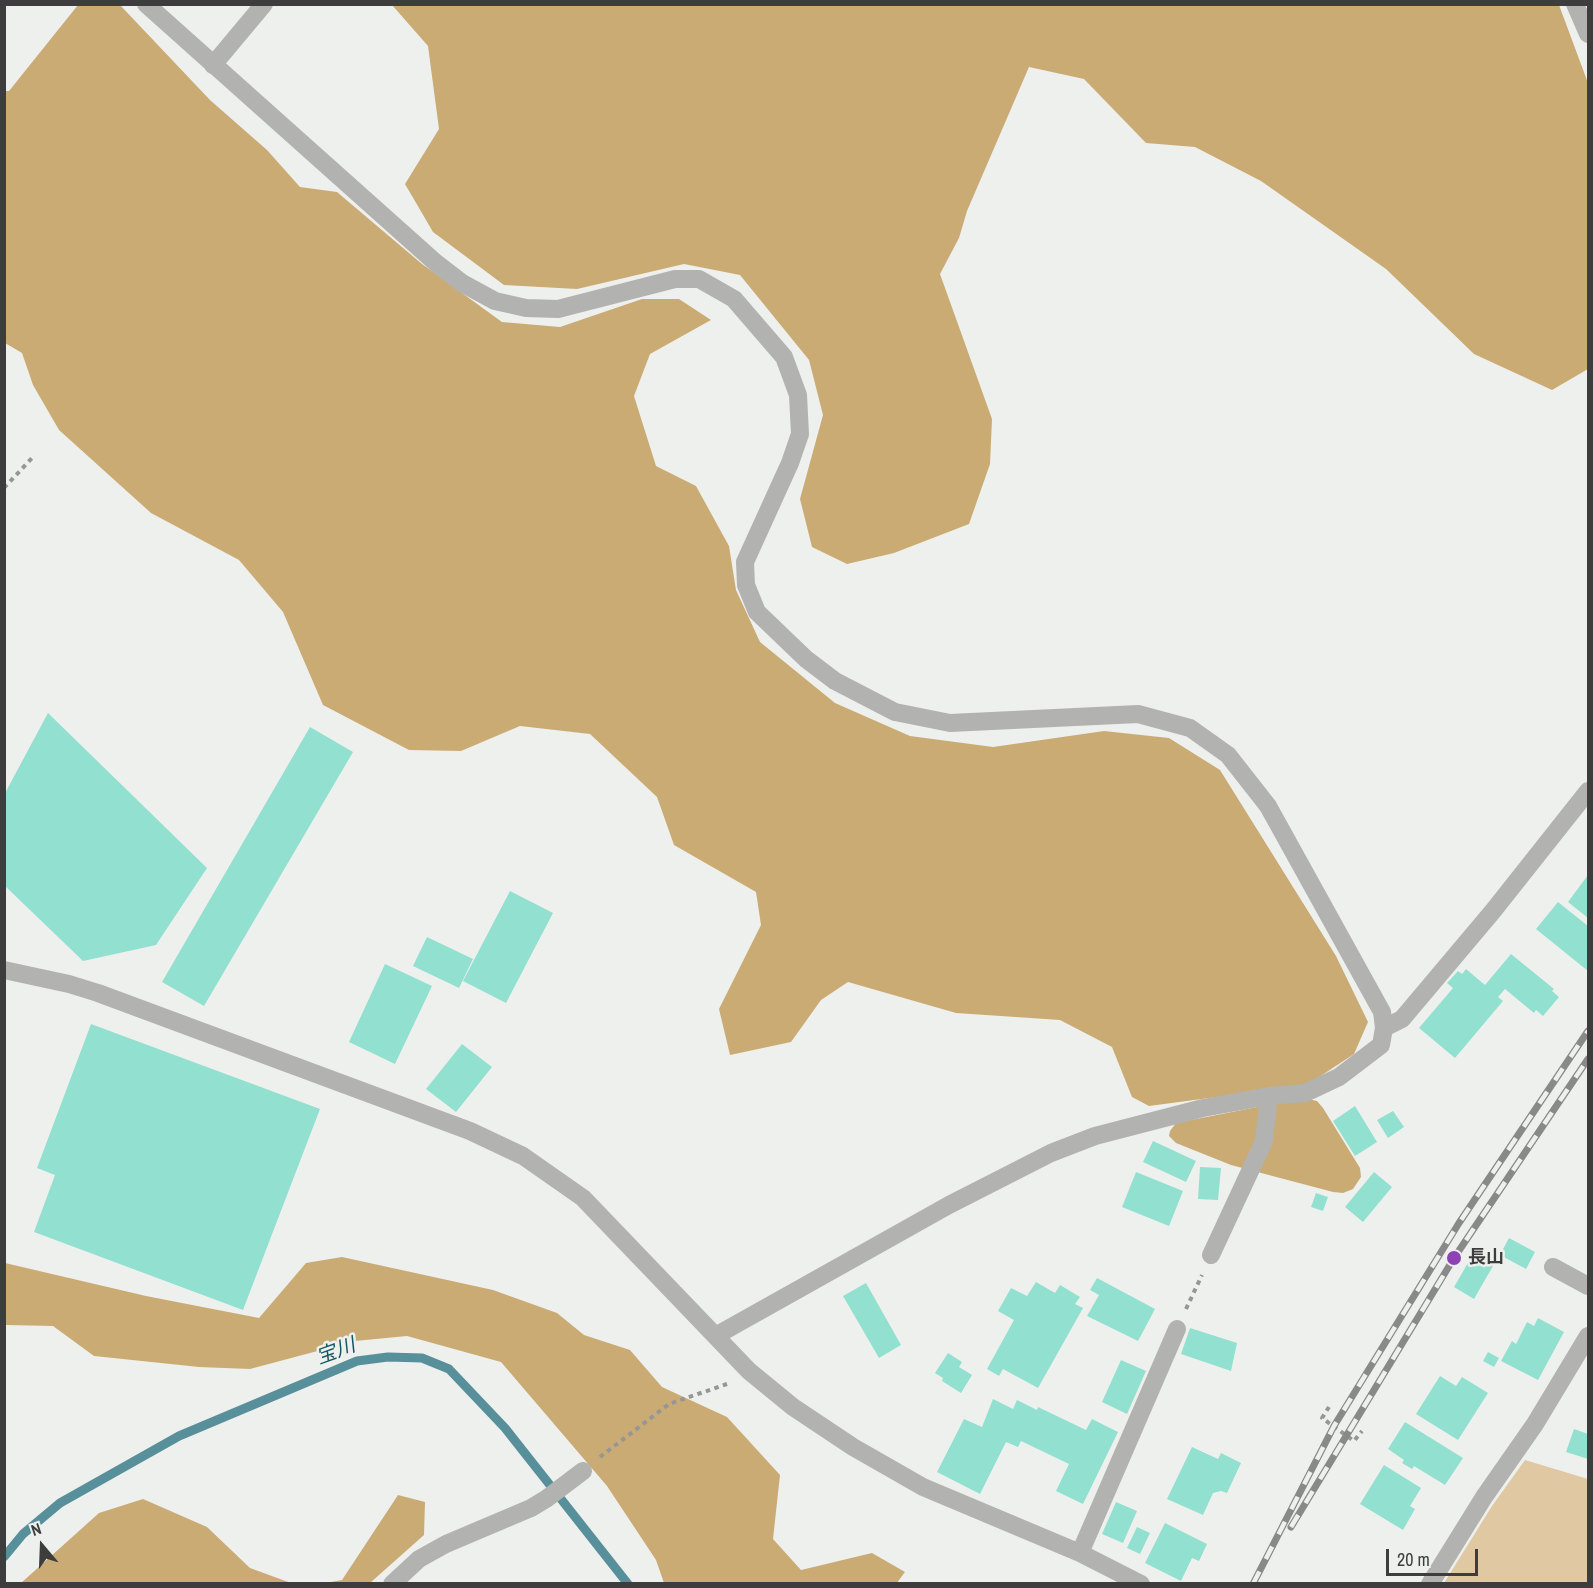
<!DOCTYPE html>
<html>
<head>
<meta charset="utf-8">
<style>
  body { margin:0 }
  #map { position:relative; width:1593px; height:1588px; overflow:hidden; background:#eef0ee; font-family:"Archivo Narrow",sans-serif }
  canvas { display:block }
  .frame { position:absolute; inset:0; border:6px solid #3c3d3c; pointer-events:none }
  .north { position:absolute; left:12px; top:1516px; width:60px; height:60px; -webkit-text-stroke:4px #eef0ee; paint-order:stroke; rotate:341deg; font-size:16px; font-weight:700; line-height:24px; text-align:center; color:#3c3d3c }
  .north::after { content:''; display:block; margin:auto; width:21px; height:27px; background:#3c3d3c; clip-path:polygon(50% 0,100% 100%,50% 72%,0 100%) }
  .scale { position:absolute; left:1386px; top:1549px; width:92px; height:27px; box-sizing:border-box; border:3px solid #3c3d3c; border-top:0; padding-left:8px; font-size:18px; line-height:21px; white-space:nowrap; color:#3c3d3c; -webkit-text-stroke:4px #eef0ee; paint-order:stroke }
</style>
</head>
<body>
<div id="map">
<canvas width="1593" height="1588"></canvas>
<div class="frame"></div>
<div class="north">N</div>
<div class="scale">20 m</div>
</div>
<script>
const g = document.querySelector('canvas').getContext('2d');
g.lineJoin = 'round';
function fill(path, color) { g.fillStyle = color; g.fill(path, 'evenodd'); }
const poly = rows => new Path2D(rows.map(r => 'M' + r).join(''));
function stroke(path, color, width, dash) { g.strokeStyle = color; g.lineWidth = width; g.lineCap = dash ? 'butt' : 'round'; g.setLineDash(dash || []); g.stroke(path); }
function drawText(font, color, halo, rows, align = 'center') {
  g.font = font + ' "Archivo Narrow","Noto Sans JP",sans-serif'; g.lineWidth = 5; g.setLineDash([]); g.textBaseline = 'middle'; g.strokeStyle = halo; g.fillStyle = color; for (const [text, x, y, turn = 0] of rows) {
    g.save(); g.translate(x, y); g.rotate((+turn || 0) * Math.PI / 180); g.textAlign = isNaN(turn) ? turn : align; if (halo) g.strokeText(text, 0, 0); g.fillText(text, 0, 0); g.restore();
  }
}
const green = poly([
  [1525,1460,1588,1479,1588,1583,1444,1583,1492,1506]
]);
const forest = poly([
  [78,5,120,5,210,100,267,150,300,187,337,192,422,264,502,322,560,327,642,299,679,299,711,320,650,354,634,396,656,466,696,486,729,546,736,590,760,642,835,703,910,736,993,747,1104,731,1169,738,1220,770,1336,956,1368,1022,1354,1054,1307,1085,1149,1106,1132,1097,1112,1047,1060,1020,956,1013,848,982,821,1000,791,1042,730,1055,719,1009,761,925,756,892,674,845,657,797,590,734,520,726,461,751,409,750,323,705,283,612,239,560,151,513,59,430,33,385,22,353,5,343,4,91,9,91],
  [392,5,1559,5,1588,83,1588,369,1552,390,1474,354,1386,269,1261,181,1195,147,1146,143,1084,79,1029,67,967,211,959,238,940,274,992,419,990,464,969,524,894,553,847,564,812,547,800,499,823,415,809,360,740,275,684,264,577,289,504,285,433,232,405,184,439,129,428,46],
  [1303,1098,1317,1101,1323,1108,1360,1168,1361,1177,1353,1189,1343,1193,1333,1192,1231,1165,1176,1143,1169,1136,1170,1131,1176,1123],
  [342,1257,493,1290,557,1313,584,1335,630,1350,662,1387,727,1417,780,1475,773,1539,801,1570,872,1553,905,1572,896,1584,664,1583,656,1560,607,1486,501,1362,407,1336,355,1341,250,1369,199,1367,94,1356,53,1326,5,1325,5,1263,146,1296,259,1318,306,1263],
  [398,1495,425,1502,424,1535,370,1583,325,1583,342,1580],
  [143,1499,207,1527,250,1568,291,1583,21,1583,99,1513]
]);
const stream = poly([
  [4,1557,23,1534,60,1503,179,1436,357,1361,388,1357,422,1358,449,1369,505,1428,628,1584]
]);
const building = poly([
  [48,713,207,868,156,945,83,961,4,885,4,795],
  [310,727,353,752,204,1006,162,982],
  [1588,875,1588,918,1568,902],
  [510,891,553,913,506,1003,463,981],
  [1558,902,1588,926,1588,971,1536,929],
  [427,937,473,959,459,988,413,966],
  [1511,954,1554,989,1552,991,1559,997,1543,1016,1536,1010,1534,1013,1505,989,1498,997,1503,1001,1455,1058,1419,1028,1453,988,1447,983,1458,971,1462,974,1466,969,1485,985],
  [385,964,432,986,395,1064,349,1042],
  [91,1024,320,1109,243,1310,34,1232,55,1175,37,1168],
  [462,1044,492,1067,456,1112,426,1089],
  [1355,1106,1377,1142,1355,1156,1333,1121],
  [1393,1111,1404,1127,1388,1138,1377,1120],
  [1153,1141,1196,1161,1186,1182,1143,1162],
  [1200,1167,1221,1168,1218,1200,1198,1199],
  [1136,1172,1183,1191,1169,1226,1122,1207],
  [1374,1172,1392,1187,1363,1222,1345,1207],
  [1316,1193,1328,1197,1323,1211,1311,1207],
  [1509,1238,1535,1252,1526,1269,1500,1255],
  [1476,1249,1490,1256,1493,1266,1474,1299,1454,1287],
  [1097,1278,1155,1309,1138,1341,1087,1316,1099,1295,1090,1290],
  [1036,1282,1055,1293,1060,1285,1080,1297,1075,1304,1083,1308,1038,1388,1003,1369,999,1376,987,1369,1014,1320,998,1311,1011,1288,1027,1296],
  [866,1283,901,1345,879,1358,843,1296],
  [1538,1318,1564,1332,1538,1380,1501,1361,1512,1341,1516,1344,1527,1322,1534,1326],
  [1190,1328,1237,1343,1231,1371,1181,1354],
  [1488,1352,1499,1358,1494,1367,1483,1361],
  [948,1353,962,1362,959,1367,972,1375,961,1393,942,1381,943,1378,935,1373],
  [1121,1360,1146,1371,1127,1414,1102,1402],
  [1440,1376,1456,1386,1462,1377,1488,1393,1458,1440,1416,1414],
  [993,1399,1013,1409,1017,1400,1037,1410,1038,1407,1086,1430,1092,1419,1118,1432,1083,1504,1056,1491,1069,1464,1021,1441,1018,1447,1006,1442,980,1494,937,1472,964,1419,982,1427],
  [1405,1422,1463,1458,1445,1485,1414,1466,1412,1469,1402,1463,1404,1460,1388,1449],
  [1574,1429,1588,1434,1588,1459,1566,1452],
  [1192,1447,1218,1459,1221,1453,1241,1463,1227,1493,1221,1491,1213,1493,1203,1515,1167,1499],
  [1384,1465,1421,1488,1410,1506,1415,1509,1403,1530,1360,1504],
  [1116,1502,1137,1511,1123,1543,1102,1534],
  [1165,1523,1207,1544,1199,1561,1192,1558,1181,1581,1145,1563],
  [1137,1527,1150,1533,1140,1554,1127,1548]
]);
const path = poly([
  [4,488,32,458],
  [1186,1309,1202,1275],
  [1329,1407,1322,1418,1354,1441,1362,1431],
  [600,1457,669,1404,727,1384]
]);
const lane = poly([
  [213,65,264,4],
  [1553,1267,1588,1286]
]);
const street = poly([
  [146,4,436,263,462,283,495,301,526,308,558,309,675,279,699,279,734,299,784,357,798,395,800,434,790,463,745,562,746,585,757,612,806,659,835,681,895,712,950,723,1138,714,1190,728,1228,755,1268,806,1382,1012,1384,1028,1381,1045,1339,1077,1305,1093,1269,1096,1203,1108,1095,1136,1051,1153,949,1205,717,1335],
  [1575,4,1588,34],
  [4,970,69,984,98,993,470,1131,523,1156,583,1198,749,1371,793,1407,853,1447,923,1487,1080,1553,1141,1584],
  [1384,1028,1402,1019,1493,911,1588,791],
  [1211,1255,1264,1141,1269,1096],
  [1080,1553,1177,1329],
  [392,1584,419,1559,446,1544,531,1508,546,1499,583,1471],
  [1430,1584,1484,1497,1535,1424,1588,1336]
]);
const rail = poly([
  [1291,1527,1454,1258,1588,1059],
  [1253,1584,1334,1426,1459,1223,1588,1031]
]);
const markers = [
  [1454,1258,8,"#8e43b5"]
];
const poiNames = [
  ["長山",1468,1258]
];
const waterNames = [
  ["宝川",336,1352,-20]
];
fill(green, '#dfc8a2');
fill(forest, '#cbab74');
stroke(stream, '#578f9a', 9);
fill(building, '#92e0cf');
stroke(path, '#959695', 4, [4.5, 4.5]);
stroke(lane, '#b2b2b0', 18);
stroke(street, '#b2b2b0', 18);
stroke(rail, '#888988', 7);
stroke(rail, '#eef0ee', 4.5, [14]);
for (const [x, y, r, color] of markers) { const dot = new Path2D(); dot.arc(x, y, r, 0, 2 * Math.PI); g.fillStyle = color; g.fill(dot); stroke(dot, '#eef0ee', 2); }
drawText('bold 18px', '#3c3d3c', '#eef0ee', poiNames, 'left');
drawText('italic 20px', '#125662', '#eef0ee', waterNames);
</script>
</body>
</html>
